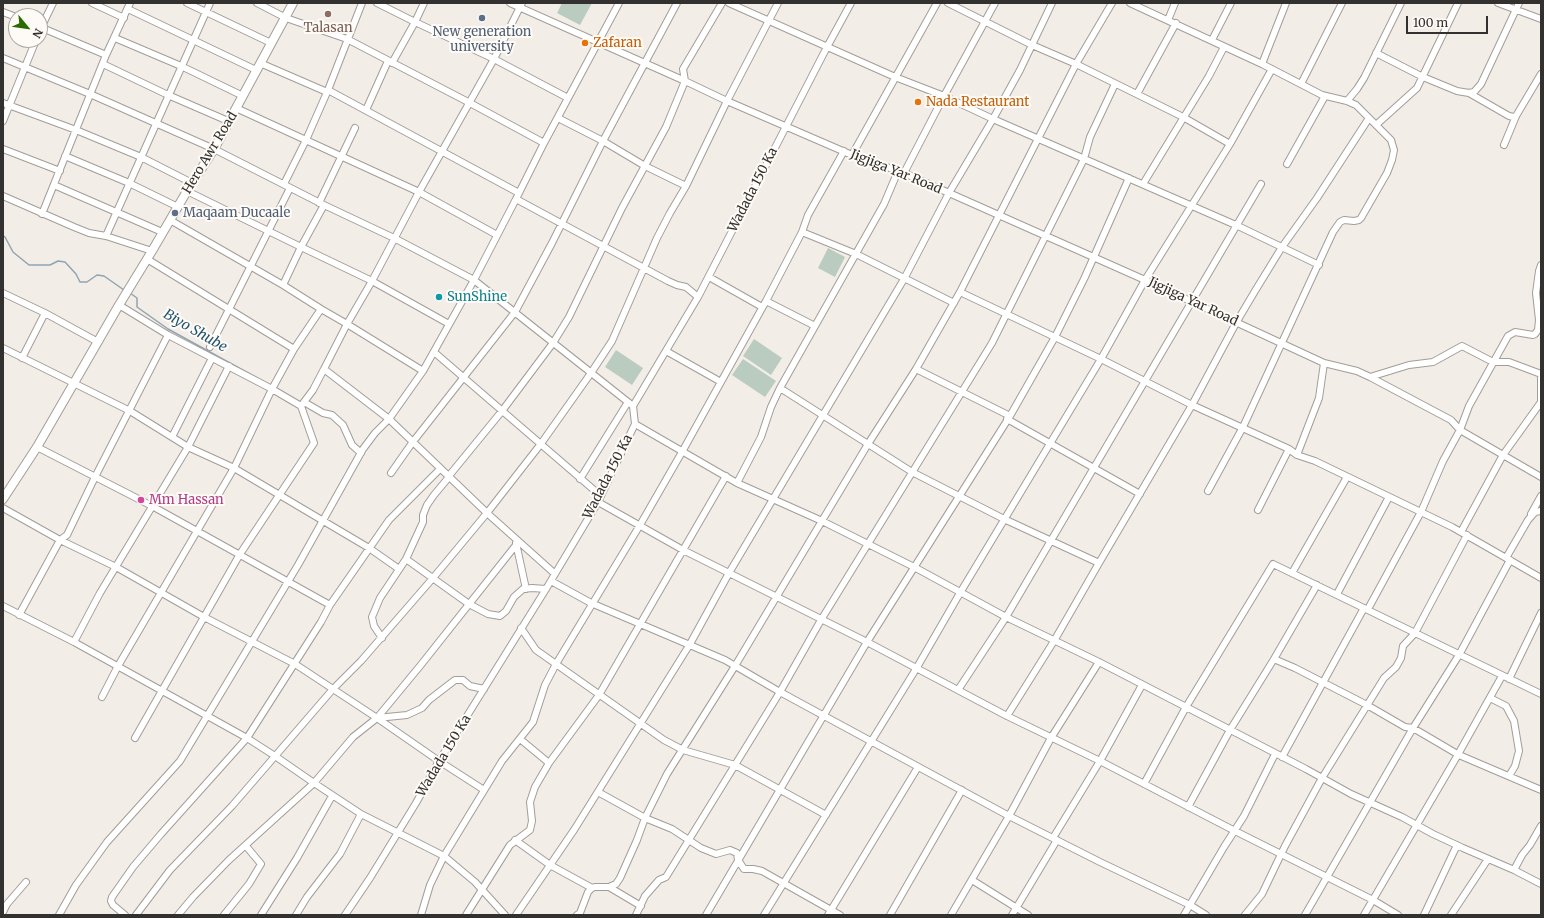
<!DOCTYPE html>
<html>
<head>
<meta charset="utf-8">
<style>
  body { margin:0 }
  #map { position:relative; width:1544px; height:918px; overflow:hidden; background:#f3ede7; font-family:Merriweather,serif }
  canvas { display:block }
  .frame { position:absolute; inset:0; border:4px solid #33312f; pointer-events:none }
  .north { position:absolute; left:8px; top:8px; width:40px; height:40px; box-sizing:border-box; background:#fefbf7; border:1px solid #adaaa7; border-radius:50%; rotate:119deg; font-size:11px; font-weight:700; line-height:16px; text-align:center; color:#33312f }
  .north::after { content:''; display:block; margin:auto; width:14px; height:18px; background:#296b01; clip-path:polygon(50% 0,100% 100%,50% 72%,0 100%) }
  .scale { position:absolute; left:1406px; top:16px; width:82px; height:18px; box-sizing:border-box; border:2px solid #33312f; border-top:0; padding-left:5px; font-size:12px; line-height:14px; white-space:nowrap; color:#33312f; -webkit-text-stroke:3px #fefbf7; paint-order:stroke }
</style>
</head>
<body>
<div id="map">
<canvas width="1544" height="918"></canvas>
<div class="frame"></div>
<div class="north">N</div>
<div class="scale">100 m</div>
</div>
<script>
const g = document.querySelector('canvas').getContext('2d');
g.lineJoin = 'round';
function fill(path, color) { g.fillStyle = color; g.fill(path, 'evenodd'); }
const poly = rows => new Path2D(rows.map(r => 'M' + r).join(''));
function stroke(path, color, width, dash) { g.strokeStyle = color; g.lineWidth = width; g.lineCap = dash ? 'butt' : 'round'; g.setLineDash(dash || []); g.stroke(path); }
function drawText(font, color, halo, rows, align = 'center') {
  g.font = font + ' Merriweather,serif'; g.lineWidth = 4; g.setLineDash([]); g.textBaseline = 'middle'; g.strokeStyle = halo; g.fillStyle = color; for (const [text, x, y, turn = 0] of rows) {
    g.save(); g.translate(x, y); g.rotate((+turn || 0) * Math.PI / 180); g.textAlign = isNaN(turn) ? turn : align; if (halo) g.strokeText(text, 0, 0); g.fillText(text, 0, 0); g.restore();
  }
}
const green = poly([
  [562,3,592,3,580,25,557,13],
  [828,248,845,257,835,277,818,268],
  [754,339,782,358,771,375,743,356],
  [616,350,643,368,632,385,605,367],
  [743,359,776,381,765,397,732,375]
]);
const stream = poly([
  [3,236,5,237,13,252,29,265,50,265,58,261,65,262,76,274,80,282,87,282,97,275,104,276,124,290],
  [130,293,137,298,137,307,168,329,259,379]
]);
const minor = poly([
  [92,3,124,18],
  [187,3,271,43],
  [257,3,286,18,347,39,470,103,544,143],
  [377,3,415,22,424,3],
  [510,3,685,81,727,101,852,155,904,173,1145,280,1324,363,1357,371,1370,377,1409,365,1433,362,1462,346,1493,362,1509,362,1541,374],
  [729,3,895,77,944,96,993,119,1238,226,1319,265],
  [948,3,1032,45,1076,64,1183,117,1230,144],
  [1130,3,1262,64,1322,95,1347,101,1356,105,1391,140,1394,150,1392,160,1387,173,1361,218,1359,220,1354,221,1344,220,1340,222,1333,232,1243,427,1208,491],
  [1498,3,1541,19],
  [128,9,256,70],
  [3,12,16,17],
  [1168,20,1175,3],
  [40,27,106,55],
  [40,30,53,3],
  [115,38,181,66,243,96],
  [1212,40,1231,3],
  [1376,53,1423,77,1457,91,1469,93,1474,92,1481,84,1519,3],
  [3,58,90,94,214,149,324,205,394,238,474,280,633,406],
  [260,63,327,92],
  [392,63,415,22,494,59,568,98],
  [103,64,168,95,228,121],
  [1262,64,1286,3],
  [1301,84,1342,3],
  [328,90,519,193],
  [1469,93,1509,116,1514,117,1516,116],
  [1137,94,1176,23],
  [1347,101,1357,89,1364,78,1401,3],
  [3,103,76,130,141,157,192,183],
  [236,108,419,192,497,235],
  [366,110,388,61],
  [558,118,603,141,645,166,686,186],
  [3,121,36,40],
  [1376,125,1417,88,1458,3],
  [1504,145,1516,116,1541,74],
  [3,149,60,171],
  [852,155,937,3],
  [65,156,129,183,178,207],
  [1287,164,1325,96],
  [904,173,944,96,995,3],
  [284,184,306,140,328,90,362,3],
  [1143,184,1209,76,1224,47],
  [54,185,162,232],
  [187,191,301,247,324,205],
  [3,196,74,227,89,233,106,236,152,251],
  [516,199,544,143,619,3],
  [319,203,355,128],
  [42,214,106,55,130,3],
  [170,220,283,285,321,309,347,324,372,281,419,192,494,59,522,3],
  [802,232,856,254,954,303],
  [106,236,210,3],
  [147,259,294,349,321,309],
  [709,277,762,307],
  [283,285,301,247,372,281,449,324],
  [960,292,1101,359,1192,405,1289,449,1297,455,1315,461,1452,527,1541,578],
  [3,293,45,313,98,342],
  [766,301,815,326],
  [119,305,168,335,272,389,301,406],
  [210,347,290,188],
  [3,348,130,411,188,447,234,468,272,389,294,349],
  [666,351,721,382],
  [434,352,601,496],
  [22,358,45,313],
  [916,369,1010,416],
  [423,371,347,324,324,369,389,419,487,513,554,573],
  [1370,377,1451,420,1460,430,1541,477],
  [780,388,912,472,1004,519,1099,563],
  [304,402,323,413,332,415,343,425,352,445,361,453],
  [1007,419,1140,494],
  [635,424,737,483,822,521,914,567,1006,617,1099,662,1306,769,1351,794,1402,817,1433,834,1463,848,1514,870],
  [172,437,212,358],
  [37,447,152,506,330,605],
  [1297,455,1319,398,1324,363],
  [391,473,412,443,515,312,552,243,603,141,677,3],
  [448,477,502,411,553,343,569,317,622,208,666,127,685,81,683,69,722,3],
  [580,479,628,402],
  [737,483,761,437,771,407,780,388,884,204,898,171],
  [598,502,683,550,867,642,1007,716,1100,761,1235,831,1373,900,1398,915],
  [3,508,60,540,116,567,204,617,295,664,377,718,439,761,484,790],
  [1258,510,1289,449],
  [1531,514,1541,496],
  [1461,532,1503,455,1541,402,1541,375],
  [516,543,526,589],
  [1506,558,1528,520,1535,512,1541,511],
  [406,559,423,522,423,515,427,505,434,495,449,477],
  [1292,573,1347,477],
  [551,581,591,603,725,660,780,692,1009,816,1100,862,1190,905,1206,915],
  [1337,594,1389,497],
  [3,606,74,642,247,738,275,756,314,783,361,814,444,856,475,882,505,915],
  [1368,609,1421,512,1443,461,1460,430,1469,406,1508,336,1515,332,1533,335,1535,334,1538,330,1539,320,1536,293,1539,271,1541,265],
  [19,615,60,540,67,535,95,477,168,335],
  [521,628,536,650,664,740,683,750,735,765,826,815],
  [382,638,374,626,372,617,380,598,406,559,469,604,488,614,500,616,506,611,514,597,523,589,532,588,546,589],
  [74,642,100,593,188,447,229,366],
  [1274,659,1295,668,1367,705,1405,727,1413,728,1459,655,1510,560],
  [1509,679,1541,613],
  [958,690,1006,617,1261,184],
  [102,697,118,666,234,468,369,548,399,569],
  [1490,698,1506,706,1514,721,1519,751,1515,766,1509,776],
  [1007,716,1054,641,1099,563,1192,405,1236,323,1255,291,1282,247,1317,198,1369,118],
  [377,718,407,715,422,708,429,700,455,680,463,680,470,686,484,689],
  [135,738,240,554,314,443,301,406,313,390,324,369],
  [520,739,549,763],
  [1282,757,1364,608],
  [1144,784,1186,707,1273,564,1541,694],
  [598,792,645,818,672,829,701,848,716,854,730,850,737,853,738,860,744,869,753,869,762,871,840,915],
  [1188,807,1230,730,1274,659,1317,585],
  [1541,826,1530,845,1522,855,1514,870,1541,884],
  [1053,838,1100,761,1142,685],
  [515,840,550,865,592,888],
  [972,880,1028,915],
  [609,887,616,884,620,878,637,840,645,818,667,774,735,666,868,444,916,369,960,292,1076,64,1112,3],
  [3,912,7,904,26,882],
  [59,915,76,885,107,842,180,761,298,565,363,449,375,433,389,419,423,371,474,280,516,199,668,281,677,285,686,287,698,297],
  [125,915,113,905,111,901,112,897,133,867,161,834,247,738,321,622,330,605,389,520,440,469],
  [136,915,170,870,232,806,333,689,361,661,433,578,487,513,540,445,591,373,612,341,657,238,670,213,686,186,727,101,778,3],
  [178,915,193,897,229,860,314,783,353,737,377,718,420,666,516,545],
  [224,915,249,884,261,864,246,846],
  [261,915,297,858,332,796],
  [296,915,307,897,340,854,361,814],
  [345,915,370,878,416,803,439,761,546,589,598,502,633,428,635,424,633,406,698,297,827,47,851,3],
  [421,915,430,885,444,856,502,761,533,722,545,685,556,664,640,525,682,452,766,301,802,232,808,215,844,151],
  [466,915,510,845,530,830,532,821,530,802,535,787,549,763,599,695,726,476],
  [516,915,574,830,690,644,729,573,904,279,949,193,993,119,1020,70,1052,3],
  [577,915,580,913,588,892,592,888,595,887,609,887,641,906],
  [636,915,645,896,659,880,666,877,735,765,780,692,821,620,992,343,1084,159,1090,137,1115,84],
  [706,915,867,642,1010,416,1055,337,1084,279,1129,178],
  [764,915,916,669,960,593,1101,359,1145,280,1230,144,1272,69],
  [828,915,918,767],
  [890,915,962,790],
  [951,915,1009,816,1051,738,1099,662],
  [1012,915,1057,840],
  [1184,915,1224,847,1244,816,1275,754],
  [1245,915,1262,894,1285,846,1322,778,1384,678,1396,667,1401,658,1403,646,1415,633,1467,535],
  [1305,915,1413,728,1459,755,1541,790],
  [1364,915,1456,758,1502,676],
  [1424,915,1457,845],
  [1451,915,1488,859]
]);
const major = poly([
  [3,499,37,447,119,305,152,251,187,191,214,149,293,3]
]);
const markers = [
  [328,14,4,"#8d6e63"],
  [482,18,4,"#5c6f8a"],
  [585,43,4,"#e8710a"],
  [918,102,4,"#e8710a"],
  [175,213,4,"#5c6f8a"],
  [439,297,4,"#0f9aa8"],
  [141,500,4,"#d1479c"]
];
const educationNames = [
  ["Talasan",328,28]
];
const serviceNames = [
  ["New generation",482,32],
  ["university",482,47],
  ["Maqaam Ducaale",183,213,"left"]
];
const foodNames = [
  ["Zafaran",593,43],
  ["Nada Restaurant",926,102]
];
const streetNames = [
  ["Hero Awr Road",210,153,-59],
  ["Jigjiga Yar Road",896,172,22],
  ["Wadada 150 Ka",753,190,-63],
  ["Jigjiga Yar Road",1193,302,25],
  ["Wadada 150 Ka",608,477,-63],
  ["Wadada 150 Ka",444,756,-59]
];
const cultureNames = [
  ["SunShine",447,297]
];
const hotelNames = [
  ["Mm Hassan",149,500]
];
const waterNames = [
  ["Biyo Shube",195,331,30]
];
fill(green, '#baccbf');
stroke(stream, '#90a4b2', 1.5);
stroke(minor, '#a39d98', 8);
stroke(major, '#a39d98', 10);
stroke(minor, '#fff', 6);
stroke(major, '#fff', 8);
for (const [x, y, r, color] of markers) { const dot = new Path2D(); dot.arc(x, y, r, 0, 2 * Math.PI); g.fillStyle = color; g.fill(dot); stroke(dot, '#fefbf7', 1.5); }
drawText('13px', '#785e54', '#fefbf7', educationNames);
drawText('13px', '#4e5e75', '#fefbf7', serviceNames);
drawText('13px', '#c56008', '#fefbf7', foodNames, 'left');
drawText('13px', '#33312f', '#fefbf7', streetNames);
drawText('13px', '#0d838f', '#fefbf7', cultureNames, 'left');
drawText('13px', '#b23c85', '#fefbf7', hotelNames, 'left');
drawText('italic 14px', '#20536f', '#fefbf7', waterNames);
</script>
</body>
</html>
